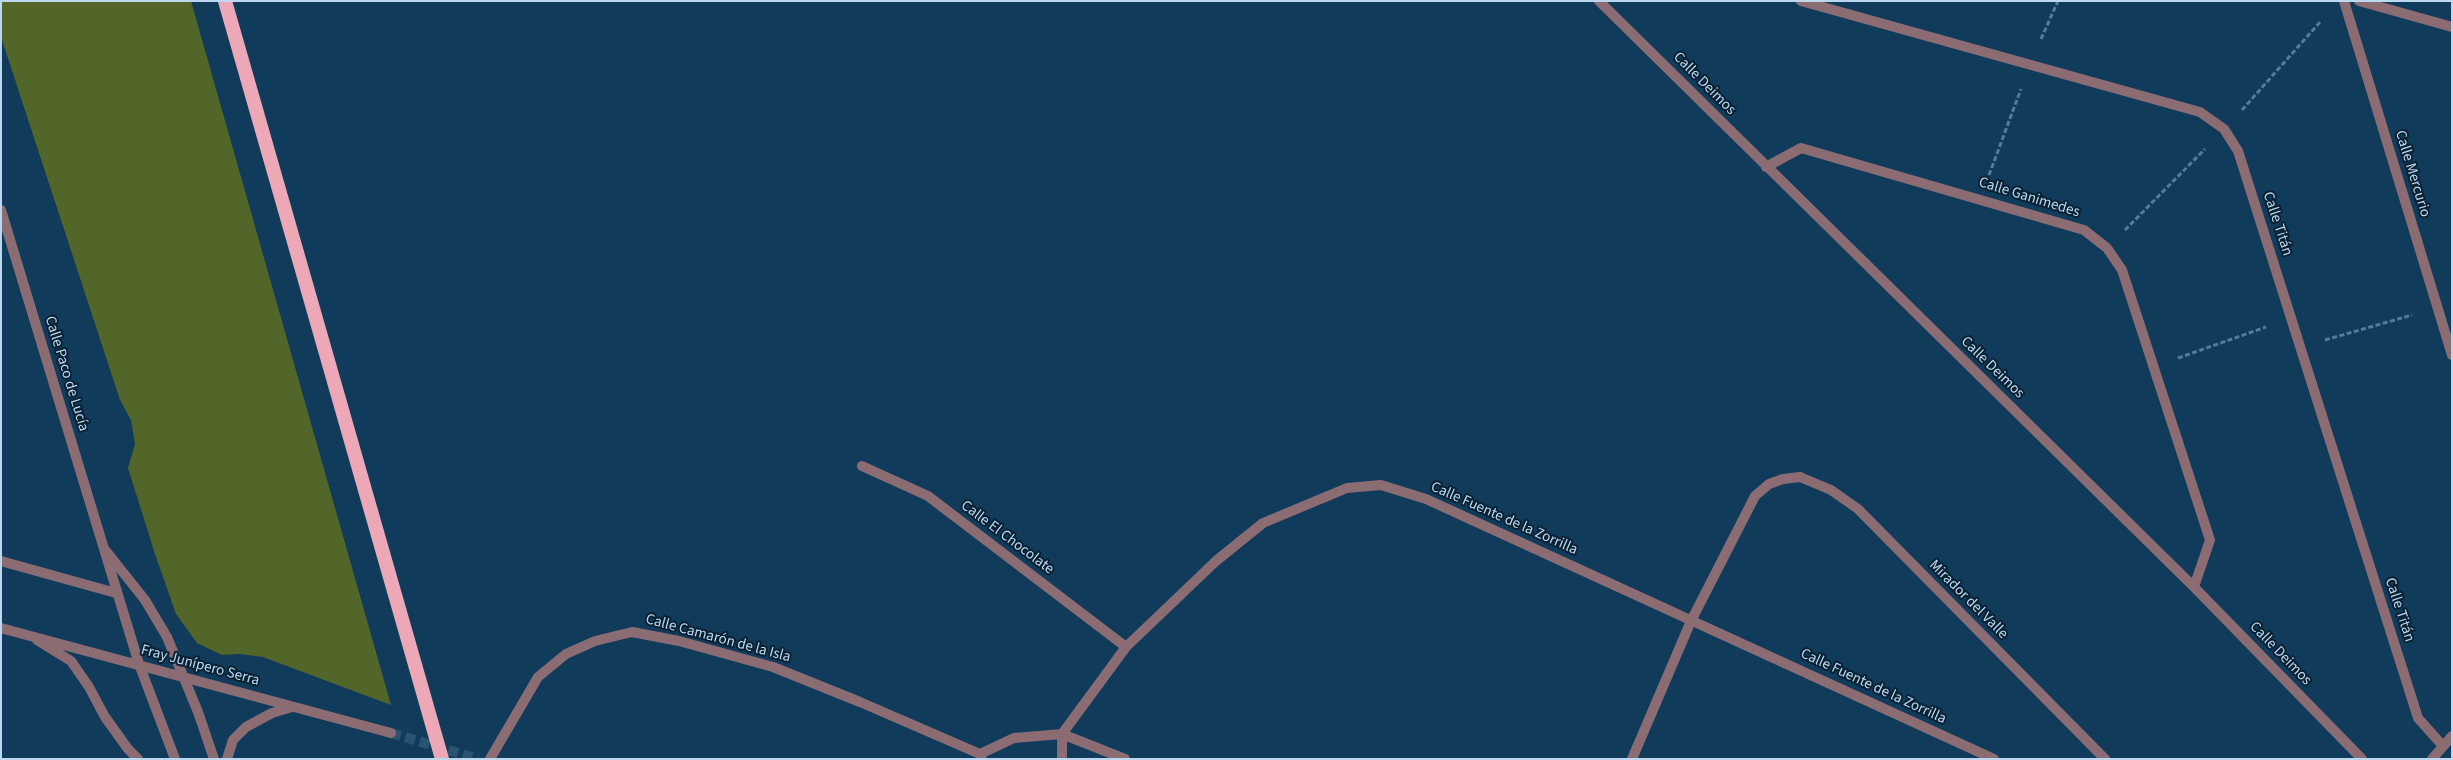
<!DOCTYPE html>
<html>
<head>
<meta charset="utf-8">
<style>
  body { margin:0 }
  #map { position:relative; width:2453px; height:760px; overflow:hidden; background:#103b5b; font-family:"Source Sans 3",sans-serif }
  canvas { display:block }
  .frame { position:absolute; inset:0; border:2px solid #bcd8f0; pointer-events:none }
</style>
</head>
<body>
<div id="map">
<canvas width="2453" height="760"></canvas>
<div class="frame"></div>
</div>
<script>
const g = document.querySelector('canvas').getContext('2d');
g.lineJoin = 'round';
function fill(path, color) { g.fillStyle = color; g.fill(path, 'evenodd'); }
const poly = rows => new Path2D(rows.map(r => 'M' + r).join(''));
function stroke(path, color, width, dash) { g.strokeStyle = color; g.lineWidth = width; g.lineCap = dash ? 'butt' : 'round'; g.setLineDash(dash || []); g.stroke(path); }
function drawText(font, color, halo, rows, align = 'center') {
  g.font = font + ' "Source Sans 3",sans-serif'; g.lineWidth = 4; g.setLineDash([]); g.textBaseline = 'middle'; g.strokeStyle = halo; g.fillStyle = color; for (const [text, x, y, turn = 0] of rows) {
    g.save(); g.translate(x, y); g.rotate((+turn || 0) * Math.PI / 180); g.textAlign = isNaN(turn) ? turn : align; if (halo) g.strokeText(text, 0, 0); g.fillText(text, 0, 0); g.restore();
  }
}
const green = poly([
  [1,1,191,1,391,705,263,657,240,654,222,655,197,643,176,614,155,554,128,468,135,444,131,420,120,400,1,37]
]);
const minorTunnel = poly([
  [391,733,478,759]
]);
const path = poly([
  [2041,39,2058,1],
  [2242,110,2321,21],
  [1989,175,2021,89],
  [2125,230,2205,149],
  [2325,340,2412,315],
  [2178,358,2266,327]
]);
const pedestrian = poly([
  [1632,759,1691,621,1755,496,1769,484,1783,479,1800,477]
]);
const minor = poly([
  [1599,1,2194,587,2362,759],
  [1801,1,2200,112,2224,129,2238,151,2418,718,2443,746],
  [2344,1,2452,355],
  [2359,1,2452,27],
  [1766,167,1801,148,2084,230,2107,248,2122,270,2210,540,2194,587],
  [1,210,139,664,175,759],
  [862,466,928,496,1126,647],
  [1800,477,1831,490,1858,509,2105,759],
  [106,551,145,600,167,637,198,712,214,759],
  [1,561,116,593],
  [1,628,391,733],
  [37,640,71,661,89,687,105,717,128,749,138,759],
  [1062,734,1126,647,1216,561,1263,523,1347,488,1381,485,1426,499,1994,759],
  [1062,734,1062,759],
  [980,754,1014,738,1062,734,1125,759],
  [227,759,233,740,246,727,272,713,292,707],
  [490,759,538,677,566,654,595,641,632,632,679,641,773,667,860,702,980,754,982,759]
]);
const tertiary = poly([
  [2432,759,2452,736]
]);
const trunk = poly([
  [225,1,442,759]
]);
const streetNames = [
  ["Calle Deimos",1704,84,45],
  ["Calle Mercurio",2412,174,73],
  ["Calle Ganimedes",2029,198,17],
  ["Calle Titán",2277,224,72],
  ["Calle Deimos",1992,368,44],
  ["Calle Paco de Lucía",66,374,73],
  ["Calle Fuente de la Zorrilla",1504,519,24],
  ["Calle El Chocolate",1007,538,37],
  ["Mirador del Valle",1968,600,45],
  ["Calle Titán",2399,610,72],
  ["Calle Camarón de la Isla",718,639,15],
  ["Calle Deimos",2280,654,46],
  ["Fray Junípero Serra",200,666,15],
  ["Calle Fuente de la Zorrilla",1873,687,25]
];
fill(green, '#536629');
stroke(minorTunnel, '#2a5371', 10, [10, 5]);
stroke(path, '#567b98', 3, [5, 2.5]);
stroke(pedestrian, '#8b6c73', 10);
stroke(minor, '#8b6c73', 10);
stroke(tertiary, '#8b6c73', 10);
stroke(trunk, '#eda8b8', 14);
drawText('15px', '#bcd8f0', '#0a2133', streetNames);
</script>
</body>
</html>
